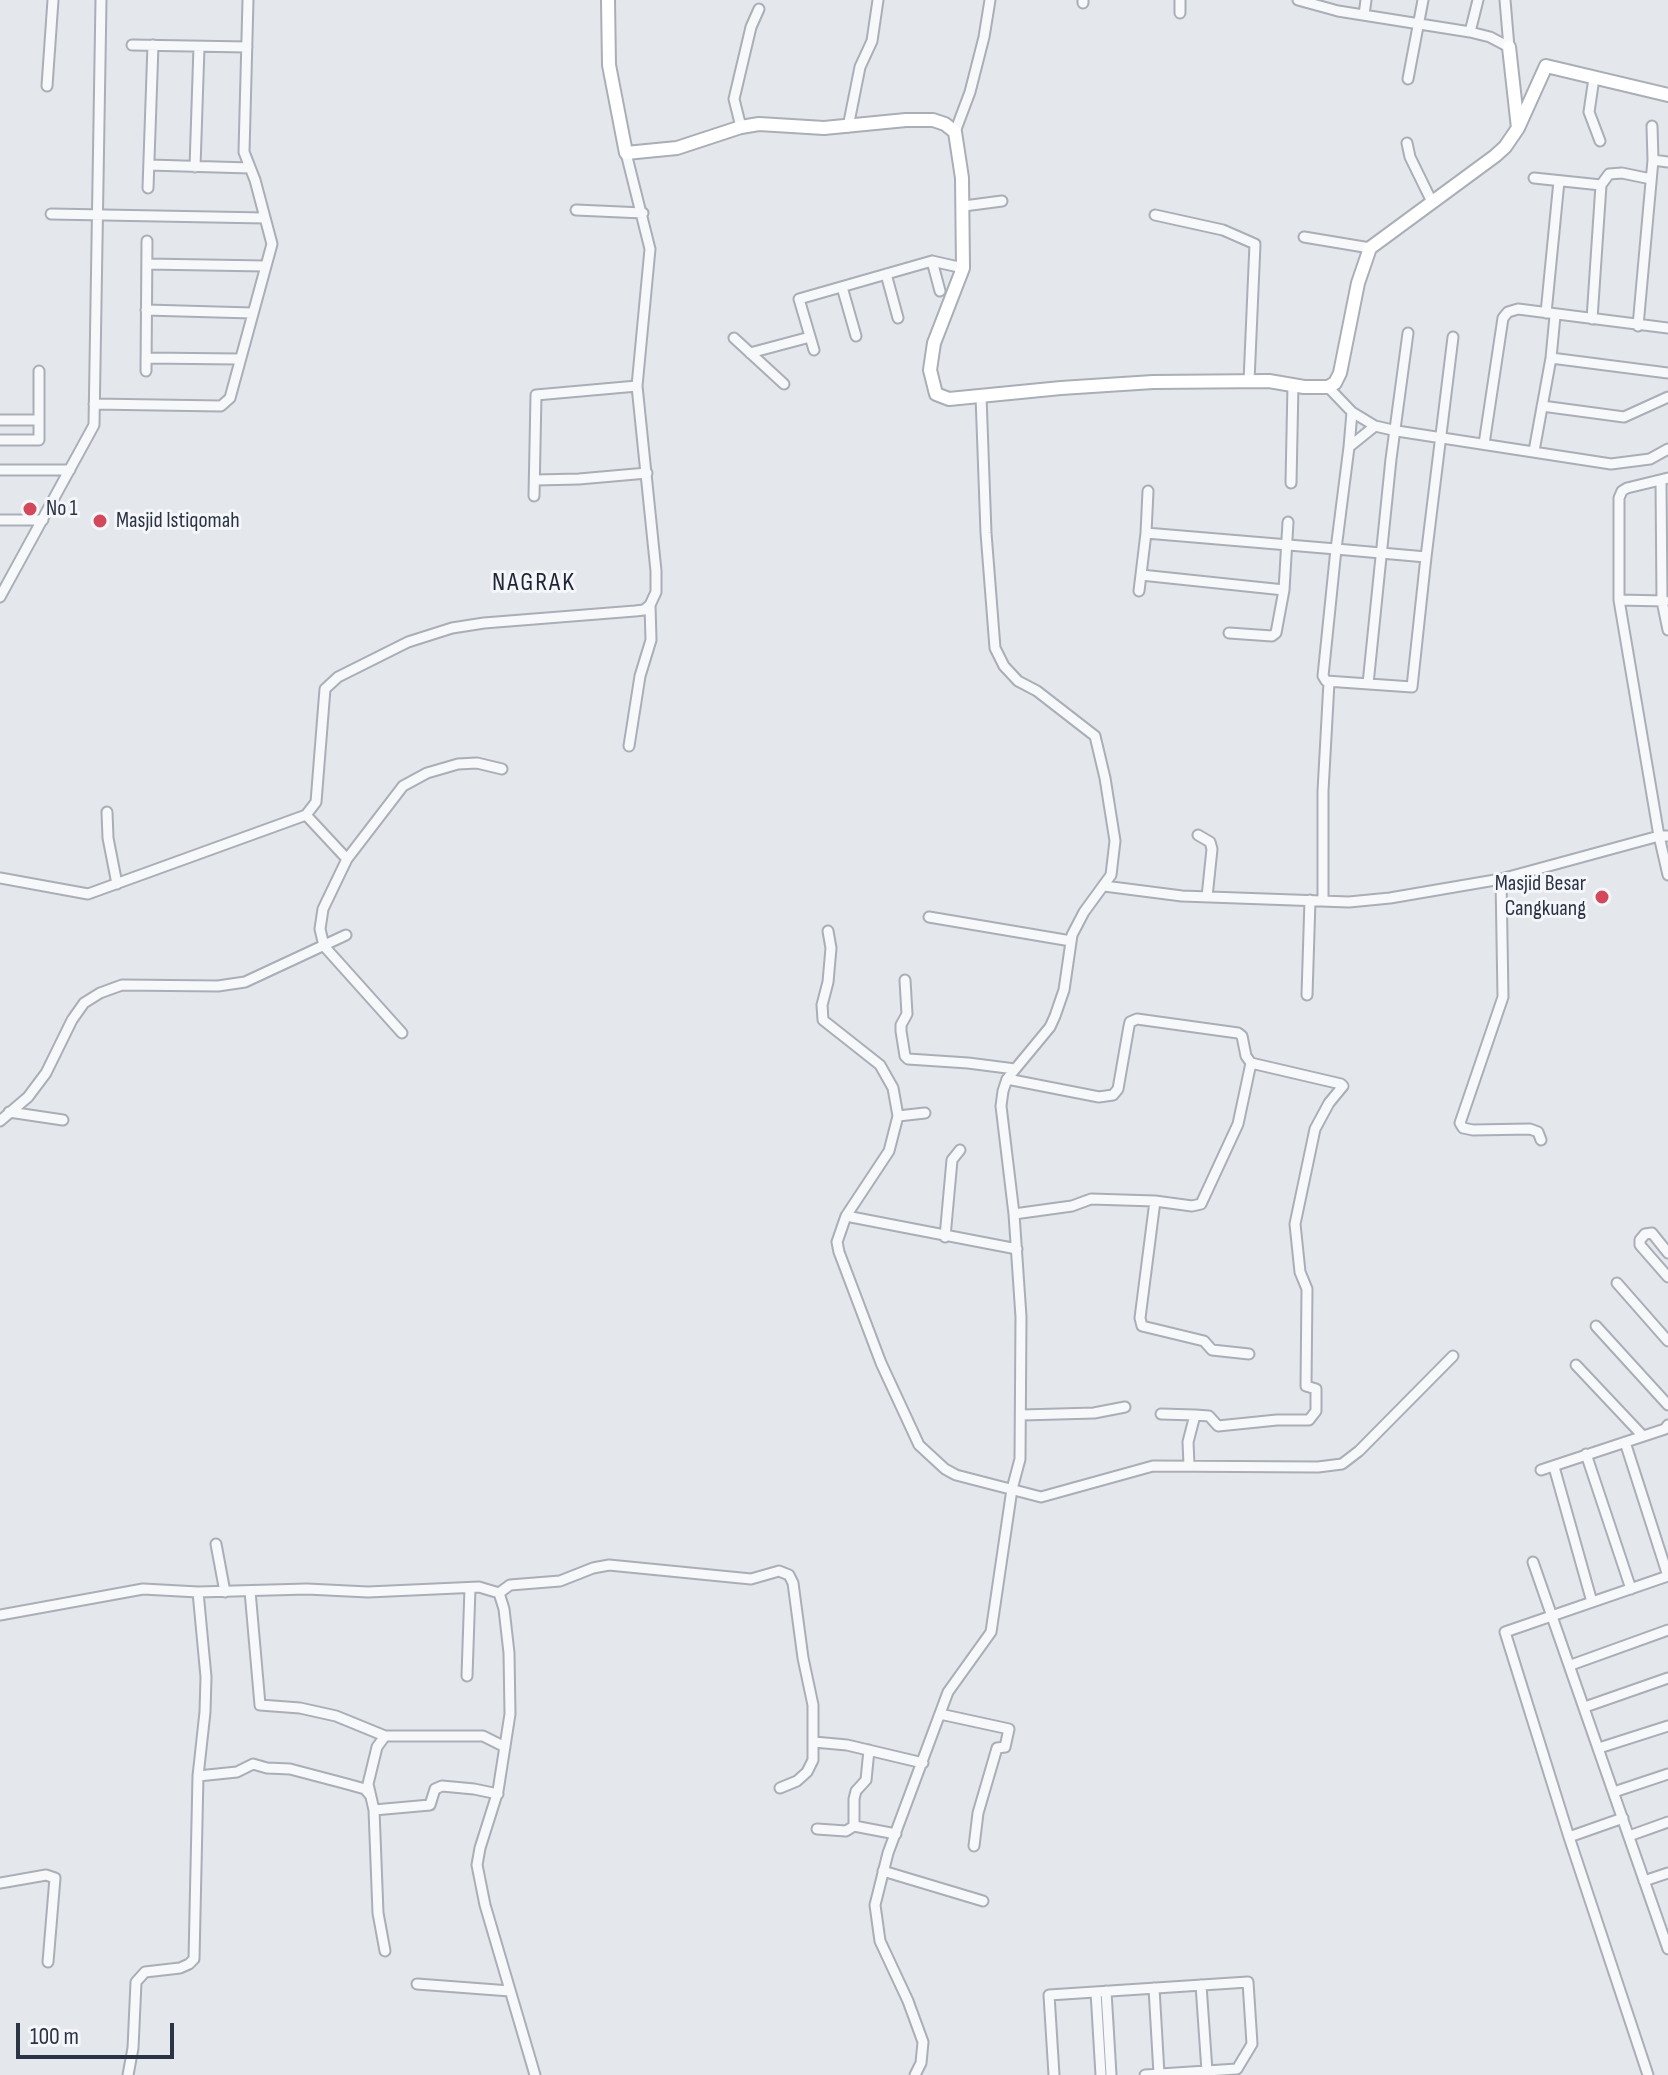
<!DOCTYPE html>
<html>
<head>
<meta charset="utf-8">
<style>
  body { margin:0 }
  #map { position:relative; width:1668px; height:2075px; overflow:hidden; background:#e4e7ec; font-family:"Sofia Sans Condensed",sans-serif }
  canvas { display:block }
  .scale { position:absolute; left:16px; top:2023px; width:158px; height:36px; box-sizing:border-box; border:4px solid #2b3445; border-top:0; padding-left:10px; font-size:24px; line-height:28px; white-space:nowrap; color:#2b3445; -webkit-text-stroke:6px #f4f6f9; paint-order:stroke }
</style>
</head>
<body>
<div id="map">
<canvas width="1668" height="2075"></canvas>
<div class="scale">100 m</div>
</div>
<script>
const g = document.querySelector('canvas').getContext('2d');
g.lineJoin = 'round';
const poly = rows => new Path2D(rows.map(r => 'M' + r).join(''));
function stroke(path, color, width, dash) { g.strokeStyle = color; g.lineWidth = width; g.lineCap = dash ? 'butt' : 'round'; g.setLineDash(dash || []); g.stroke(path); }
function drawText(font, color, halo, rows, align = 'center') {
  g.font = font + ' "Sofia Sans Condensed",sans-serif'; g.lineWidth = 6; g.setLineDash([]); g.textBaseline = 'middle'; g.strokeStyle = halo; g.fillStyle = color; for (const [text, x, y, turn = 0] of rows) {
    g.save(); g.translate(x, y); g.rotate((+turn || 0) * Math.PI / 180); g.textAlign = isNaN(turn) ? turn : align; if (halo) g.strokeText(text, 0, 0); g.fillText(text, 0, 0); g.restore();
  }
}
const street = poly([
  [1180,0,1180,13],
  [1298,0,1338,11,1470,32,1490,37,1509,47],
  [1505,0,1509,47],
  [1083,3,1083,0],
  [1364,15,1366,0],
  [1470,32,1478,0],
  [132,45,247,47],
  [1594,78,1589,112,1600,141],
  [1408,79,1423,0],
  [47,86,53,0],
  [1652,126,1653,160,1668,162],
  [741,127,734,99,751,27,759,9],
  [848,127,860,67,872,41,878,0],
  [955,132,970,92,984,37,990,0],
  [1407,143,1410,157,1432,202],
  [149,165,250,168],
  [195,167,199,47],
  [1534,178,1601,185,1592,319],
  [1601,185,1609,174,1622,173,1651,179],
  [148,188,153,45],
  [964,206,1002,201],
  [576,210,643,213],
  [51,214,265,218],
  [1155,215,1223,230,1255,244,1249,381],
  [1304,237,1370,248],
  [932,261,940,291],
  [147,264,265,266],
  [886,274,898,318],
  [842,287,856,336],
  [146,310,252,313],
  [1546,313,1559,181],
  [1638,326,1653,160],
  [734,338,784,384],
  [814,350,799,299,932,261,963,268],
  [750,353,810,337],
  [146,358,239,359],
  [1551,358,1668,373],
  [146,371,147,241],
  [1328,387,1352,412,1349,447,1375,426],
  [94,404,221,406,230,398,272,244,255,180,244,152,248,0],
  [1542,406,1624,417,1668,397],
  [1352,412,1375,426,1397,431,1611,464,1650,459,1668,449],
  [0,420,39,420],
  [0,440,39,440,39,371],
  [1484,444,1503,318,1508,312,1518,309,1668,328],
  [1349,447,1336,549,1426,557,1453,337],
  [1534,451,1551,358,1555,316],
  [0,470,70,470],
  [1668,478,1627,488,1622,491,1619,498,1619,600,1659,836,1665,862,1668,863],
  [536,480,579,479,647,473],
  [1661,481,1662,601,1668,630],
  [1291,483,1293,384],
  [1148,491,1146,533,1336,549,1323,676,1326,681,1412,687,1426,557],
  [534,496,536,395,637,386],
  [0,520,43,520],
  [1141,575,1284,590],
  [1139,591,1146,533],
  [0,597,94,425,101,0],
  [1619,600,1665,601],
  [1229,633,1272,636,1276,633,1284,590,1288,522],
  [1368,684,1391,459,1408,333],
  [629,746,640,676,651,640,650,605],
  [107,812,108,838,117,884],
  [306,815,347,859],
  [1198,835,1210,842,1212,849,1207,897],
  [1665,862,1668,875],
  [0,878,88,894,306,815,316,802,325,689,338,677,408,642,452,628,484,623,635,611,644,610,650,605,656,592,656,571,637,386,650,249,626,153],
  [1501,879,1503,997,1460,1123,1463,1128,1473,1130,1530,1129,1538,1132,1541,1140],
  [1104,886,1182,896,1349,902,1390,898,1501,879,1659,836,1668,836],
  [1323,901,1323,791,1329,682],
  [929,917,1071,941],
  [828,931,831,948,828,982,822,1005,823,1020,880,1065,893,1088,898,1116,889,1151,846,1216,837,1242,839,1252,881,1363,919,1445,945,1469,956,1475,1041,1497,1153,1466,1318,1467,1342,1464,1359,1451,1453,1356],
  [905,980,907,1014,901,1025,901,1031,905,1056,908,1059,968,1063,1015,1069],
  [1307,995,1310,900],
  [402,1033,324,946,320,929,323,909,347,859,403,786,427,773,458,764,477,763,502,769],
  [1007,1079,1099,1097,1113,1095,1118,1089,1129,1026,1130,1022,1137,1019,1238,1033,1242,1036,1246,1056,1251,1063,1341,1084,1343,1086,1329,1103,1315,1129,1295,1224,1300,1272,1307,1289,1306,1386,1316,1389,1316,1411,1309,1420,1277,1420,1218,1426,1209,1416,1195,1415,1188,1442,1189,1465],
  [9,1112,63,1120],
  [898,1116,925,1113],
  [0,1121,28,1097,46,1073,72,1020,84,1003,100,993,122,985,218,986,245,982,346,935],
  [1155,1201,1192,1206,1201,1204,1238,1124,1251,1063],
  [1014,1214,1072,1206,1091,1199,1155,1201,1140,1318,1142,1326,1204,1341,1212,1350,1249,1354],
  [846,1216,1017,1249],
  [945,1237,952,1160,960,1150],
  [1668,1253,1652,1233,1645,1234,1640,1240,1640,1245,1668,1277],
  [1617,1283,1668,1341],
  [1596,1326,1668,1405],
  [1576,1365,1642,1435],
  [1161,1414,1195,1415],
  [1022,1415,1094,1413,1125,1407],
  [1625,1442,1668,1576],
  [1586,1454,1631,1589],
  [1554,1467,1592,1602],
  [1541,1470,1665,1429,1668,1425],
  [216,1544,225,1592],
  [1533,1562,1668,1949],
  [250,1591,260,1705,300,1708,336,1716,385,1736],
  [499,1593,510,1585,560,1581,593,1568,609,1565,751,1579,779,1571,789,1575,793,1583,803,1658,813,1705,813,1760,807,1772,797,1781,780,1788],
  [0,1615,143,1589,198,1592,307,1589,368,1592,479,1587,499,1593,504,1609,509,1653,510,1714,498,1791,480,1848,477,1865,485,1905,535,2075],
  [1571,1665,1668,1630],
  [467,1676,470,1588],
  [1585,1707,1668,1678],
  [940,1714,1009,1729,1005,1747,997,1748,978,1813,974,1846],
  [814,1742,847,1745,923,1763],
  [1599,1748,1668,1726],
  [198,1776,237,1772,253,1764,267,1768,290,1769,347,1784,365,1789,370,1795],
  [1614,1792,1668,1774],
  [374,1810,430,1805,435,1789,442,1786,474,1789,498,1794],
  [854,1826,896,1834],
  [817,1829,846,1831,854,1826,854,1799,856,1791,866,1780,869,1750],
  [1629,1836,1668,1822],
  [1569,1837,1623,1818],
  [883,1871,983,1901],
  [1644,1881,1668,1873],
  [0,1883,46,1875,55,1878,48,1962],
  [385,1951,378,1913,374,1810,368,1784,377,1747,385,1736,483,1736,505,1747],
  [417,1984,510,1991],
  [1201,1985,1207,2071],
  [1154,1988,1159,2074],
  [1106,1991,1111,2075],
  [1096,1992,1101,2075],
  [128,2075,133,2048,136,1982,145,1972,180,1968,189,1964,194,1959,198,1776,205,1712,206,1677,198,1592],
  [915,2075,921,2063,923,2042,908,2001,880,1941,875,1905,888,1853,948,1692,991,1632,1012,1489,1020,1459,1021,1317,1014,1214,1001,1106,1003,1091,1007,1079,1050,1027,1055,1016,1064,990,1072,935,1084,912,1111,875,1115,841,1105,778,1095,736,1037,691,1018,681,1004,666,995,648,986,533,981,396],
  [1054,2075,1049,1995,1248,1982,1252,2044,1237,2069,1145,2075],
  [1648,2075,1569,1837,1505,1632,1668,1576]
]);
const secondary = poly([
  [608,0,609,65,626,153,677,148,741,127,759,124,824,128,906,120,933,120,945,124,955,132,962,178,963,268,934,343,930,370,936,394,949,399,1061,388,1153,382,1269,381,1304,387,1328,387,1335,383,1340,373,1358,283,1370,248,1495,156,1505,147,1518,128,1509,47],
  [1518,128,1546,66,1668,95]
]);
const markers = [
  [30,509,8,"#d1495b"],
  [100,521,8,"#d1495b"],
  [1602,897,8,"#d1495b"]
];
const poiNames = [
  ["No 1",46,509],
  ["Masjid Istiqomah",116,521],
  ["Masjid Besar",1586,884,"right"],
  ["Cangkuang",1586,909,"right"]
];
const quarterNames = [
  ["NAGRAK",534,583]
];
stroke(street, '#a9aeb7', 13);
stroke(secondary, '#a9aeb7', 16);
stroke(street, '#f7f8fa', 9);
stroke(secondary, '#fff', 12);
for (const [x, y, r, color] of markers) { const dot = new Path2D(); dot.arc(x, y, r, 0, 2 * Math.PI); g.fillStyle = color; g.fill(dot); stroke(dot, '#f4f6f9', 3); }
drawText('22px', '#2b3445', '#f4f6f9', poiNames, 'left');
g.letterSpacing = '2px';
drawText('26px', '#1d2536', '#f4f6f9', quarterNames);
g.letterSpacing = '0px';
</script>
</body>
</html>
